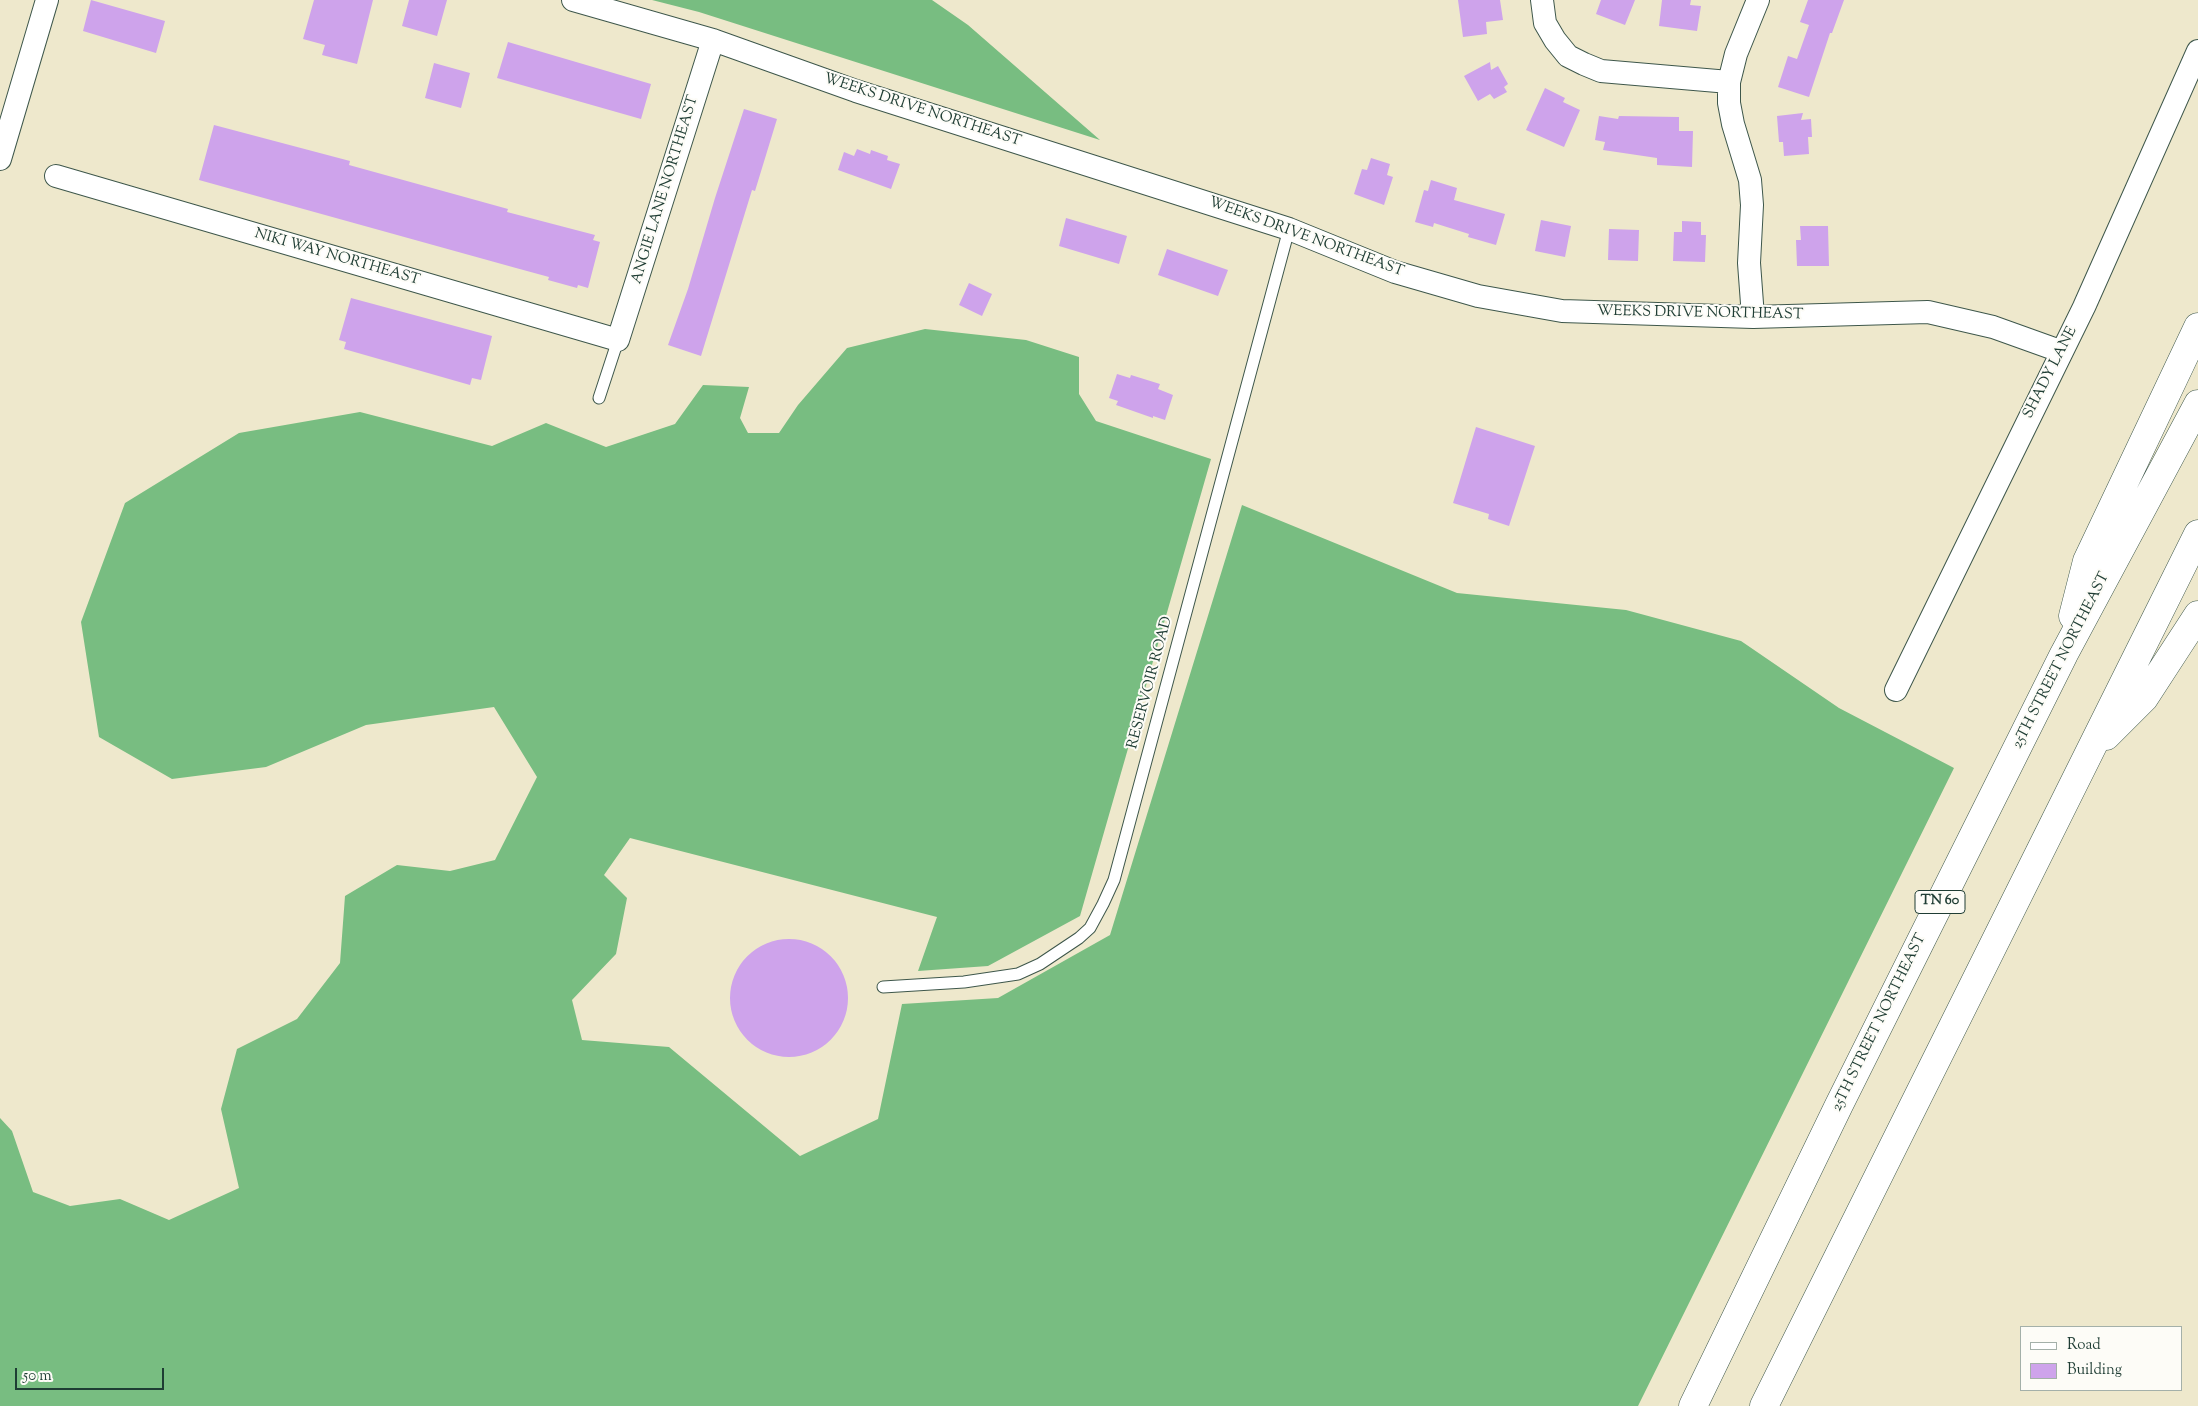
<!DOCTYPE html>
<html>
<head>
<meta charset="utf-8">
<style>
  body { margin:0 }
  #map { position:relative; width:2198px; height:1406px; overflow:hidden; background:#eee8cc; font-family:"Sorts Mill Goudy",serif }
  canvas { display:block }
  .legend { position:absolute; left:2020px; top:1326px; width:162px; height:65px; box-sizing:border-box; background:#fdfcf7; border:1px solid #a4b0a9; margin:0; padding:6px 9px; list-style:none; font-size:15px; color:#1f3d34 }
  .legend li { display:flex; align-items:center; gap:10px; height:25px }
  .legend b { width:25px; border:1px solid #a4b0a9 }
  .scale { position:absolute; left:15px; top:1368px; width:149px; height:22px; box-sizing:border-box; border:2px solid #1f3d34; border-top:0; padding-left:6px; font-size:15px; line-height:18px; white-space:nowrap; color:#1f3d34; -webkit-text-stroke:4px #fdfcf7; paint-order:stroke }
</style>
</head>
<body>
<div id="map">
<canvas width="2198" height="1406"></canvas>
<ul class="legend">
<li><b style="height:6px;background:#fff"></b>Road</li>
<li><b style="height:14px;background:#cea3eb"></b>Building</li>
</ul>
<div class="scale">50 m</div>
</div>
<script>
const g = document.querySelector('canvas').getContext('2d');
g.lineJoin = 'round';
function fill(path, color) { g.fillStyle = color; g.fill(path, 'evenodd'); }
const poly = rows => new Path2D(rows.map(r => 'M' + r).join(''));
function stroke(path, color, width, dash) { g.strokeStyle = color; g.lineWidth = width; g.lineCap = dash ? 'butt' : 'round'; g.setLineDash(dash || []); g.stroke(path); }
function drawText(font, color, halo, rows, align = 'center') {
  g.font = font + ' "Sorts Mill Goudy",serif'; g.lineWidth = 4; g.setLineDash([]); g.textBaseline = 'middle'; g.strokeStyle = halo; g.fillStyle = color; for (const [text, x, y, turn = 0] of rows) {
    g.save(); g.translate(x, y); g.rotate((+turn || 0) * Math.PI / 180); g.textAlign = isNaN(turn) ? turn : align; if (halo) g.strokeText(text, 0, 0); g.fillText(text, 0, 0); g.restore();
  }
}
const forest = poly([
  [652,0,932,0,968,25,1100,140,699,12],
  [925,329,1026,340,1079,357,1079,394,1096,421,1211,459,1080,916,988,966,918,971,937,917,630,838,604,875,627,898,616,954,572,1000,582,1040,669,1047,800,1156,878,1119,902,1004,998,998,1110,935,1242,505,1457,593,1626,610,1741,641,1839,708,1954,768,1638,1406,0,1406,0,1118,12,1131,33,1192,70,1206,120,1199,169,1220,239,1188,221,1109,237,1049,297,1019,340,963,345,896,397,865,450,871,495,860,537,777,494,707,366,725,266,767,172,779,99,737,81,622,125,503,239,433,360,412,492,446,546,423,606,447,675,424,703,385,749,387,740,418,748,433,779,433,798,405,847,348]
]);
const building = poly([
  [91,0,165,21,156,53,83,31],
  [314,0,373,0,357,64,322,55,325,45,303,39],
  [409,0,447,0,437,36,402,26],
  [1458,0,1500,0,1503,20,1486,22,1487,34,1463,37],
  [1601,0,1635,0,1625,25,1596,14],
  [1662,0,1691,0,1690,5,1701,6,1697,31,1659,26],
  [1808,0,1844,0,1832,33,1830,33,1809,97,1778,87,1788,56,1797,59,1809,25,1800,22],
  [508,42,651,84,641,119,497,78],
  [1490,62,1491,70,1498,66,1508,84,1504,87,1507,92,1494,99,1490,94,1478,101,1464,76],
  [434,63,470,73,461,108,425,98],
  [1545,88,1565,98,1563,102,1580,110,1564,147,1526,130],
  [744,109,777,119,755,191,752,190,701,356,668,345,688,289,715,198],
  [1803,113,1801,120,1811,119,1812,137,1808,137,1809,154,1784,156,1783,142,1779,142,1777,116],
  [1599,116,1618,119,1619,116,1679,117,1679,131,1693,131,1692,167,1657,165,1657,158,1603,150,1605,142,1595,140],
  [214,125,350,161,349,165,508,209,507,212,595,235,593,240,600,242,588,288,578,285,577,288,548,280,549,277,516,268,199,180],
  [857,149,870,154,871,150,888,156,887,160,900,164,891,189,838,170,844,152,854,156],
  [1371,158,1390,164,1387,175,1393,177,1384,205,1354,194,1362,169,1367,170],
  [1431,180,1457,188,1454,200,1505,214,1496,245,1468,237,1469,234,1434,223,1433,227,1415,222,1424,190,1428,191],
  [1066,218,1127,236,1119,264,1059,246],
  [1541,220,1571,226,1565,257,1535,251],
  [1682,221,1701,222,1701,235,1706,235,1705,262,1673,261,1674,232,1682,232],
  [1800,226,1828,226,1829,266,1797,266,1796,240,1801,240],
  [1609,229,1639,230,1638,261,1608,260],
  [1167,249,1228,270,1218,296,1158,275],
  [969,283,992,294,982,316,959,305],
  [351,298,492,336,481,380,472,378,470,385,344,349,346,342,339,340],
  [1117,374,1130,378,1131,375,1160,384,1158,389,1173,395,1165,420,1153,416,1153,418,1116,405,1118,401,1109,398],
  [1476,427,1535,446,1509,526,1488,519,1489,514,1453,503],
  '730 998a59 59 0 1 1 118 0a59 59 0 1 1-118 0Z'
]);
const service = poly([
  [599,398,618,340],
  [883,987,964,982,1018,974,1040,964,1079,938,1090,928,1103,904,1114,880,1289,229]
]);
const minor = poly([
  [573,0,713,40,856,91,1289,229,1395,272,1478,296,1562,311,1753,317,1928,312,1993,327,2060,351],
  [1542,0,1545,23,1555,40,1568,56,1584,64,1601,71,1729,82],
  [0,159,47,0],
  [56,176,618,340,713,40],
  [1753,317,1749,263,1752,205,1750,180,1733,124,1729,103,1729,82,1736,54,1758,0],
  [1896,690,2084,307,2198,51]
]);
const motorway = poly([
  [2073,616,2087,561,2198,327],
  [2106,736,2144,698,2198,615],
  [1693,1406,1839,1105,2064,654,2198,404],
  [1764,1406,2198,534]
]);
const shields = [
  [1940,902,50]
];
const shieldNames = [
  ["TN 60",1940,902]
];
const streetNames = [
  ["WEEKS DRIVE NORTHEAST",922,111,18],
  ["ANGIE LANE NORTHEAST",666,190,-73],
  ["WEEKS DRIVE NORTHEAST",1306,238,20],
  ["NIKI WAY NORTHEAST",337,258,16],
  ["WEEKS DRIVE NORTHEAST",1700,314,1],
  ["SHADY LANE",2051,373,-63],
  ["25TH STREET NORTHEAST",2062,661,-63],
  ["RESERVOIR ROAD",1151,683,-75],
  ["25TH STREET NORTHEAST",1880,1023,-64]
];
fill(forest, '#78bd81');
fill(building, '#cea3eb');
stroke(service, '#3e574b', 13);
stroke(minor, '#3e574b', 24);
stroke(motorway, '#3e574b', 29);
stroke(service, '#fff', 11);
stroke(minor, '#fff', 22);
stroke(motorway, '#fff', 28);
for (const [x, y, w] of shields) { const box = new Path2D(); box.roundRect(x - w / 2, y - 11.5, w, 23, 4); g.fillStyle = '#fdfcf7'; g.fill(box); stroke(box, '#1f3d34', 1); }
drawText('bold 14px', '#1f3d34', null, shieldNames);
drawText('15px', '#1f3d34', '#fdfcf7', streetNames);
</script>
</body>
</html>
